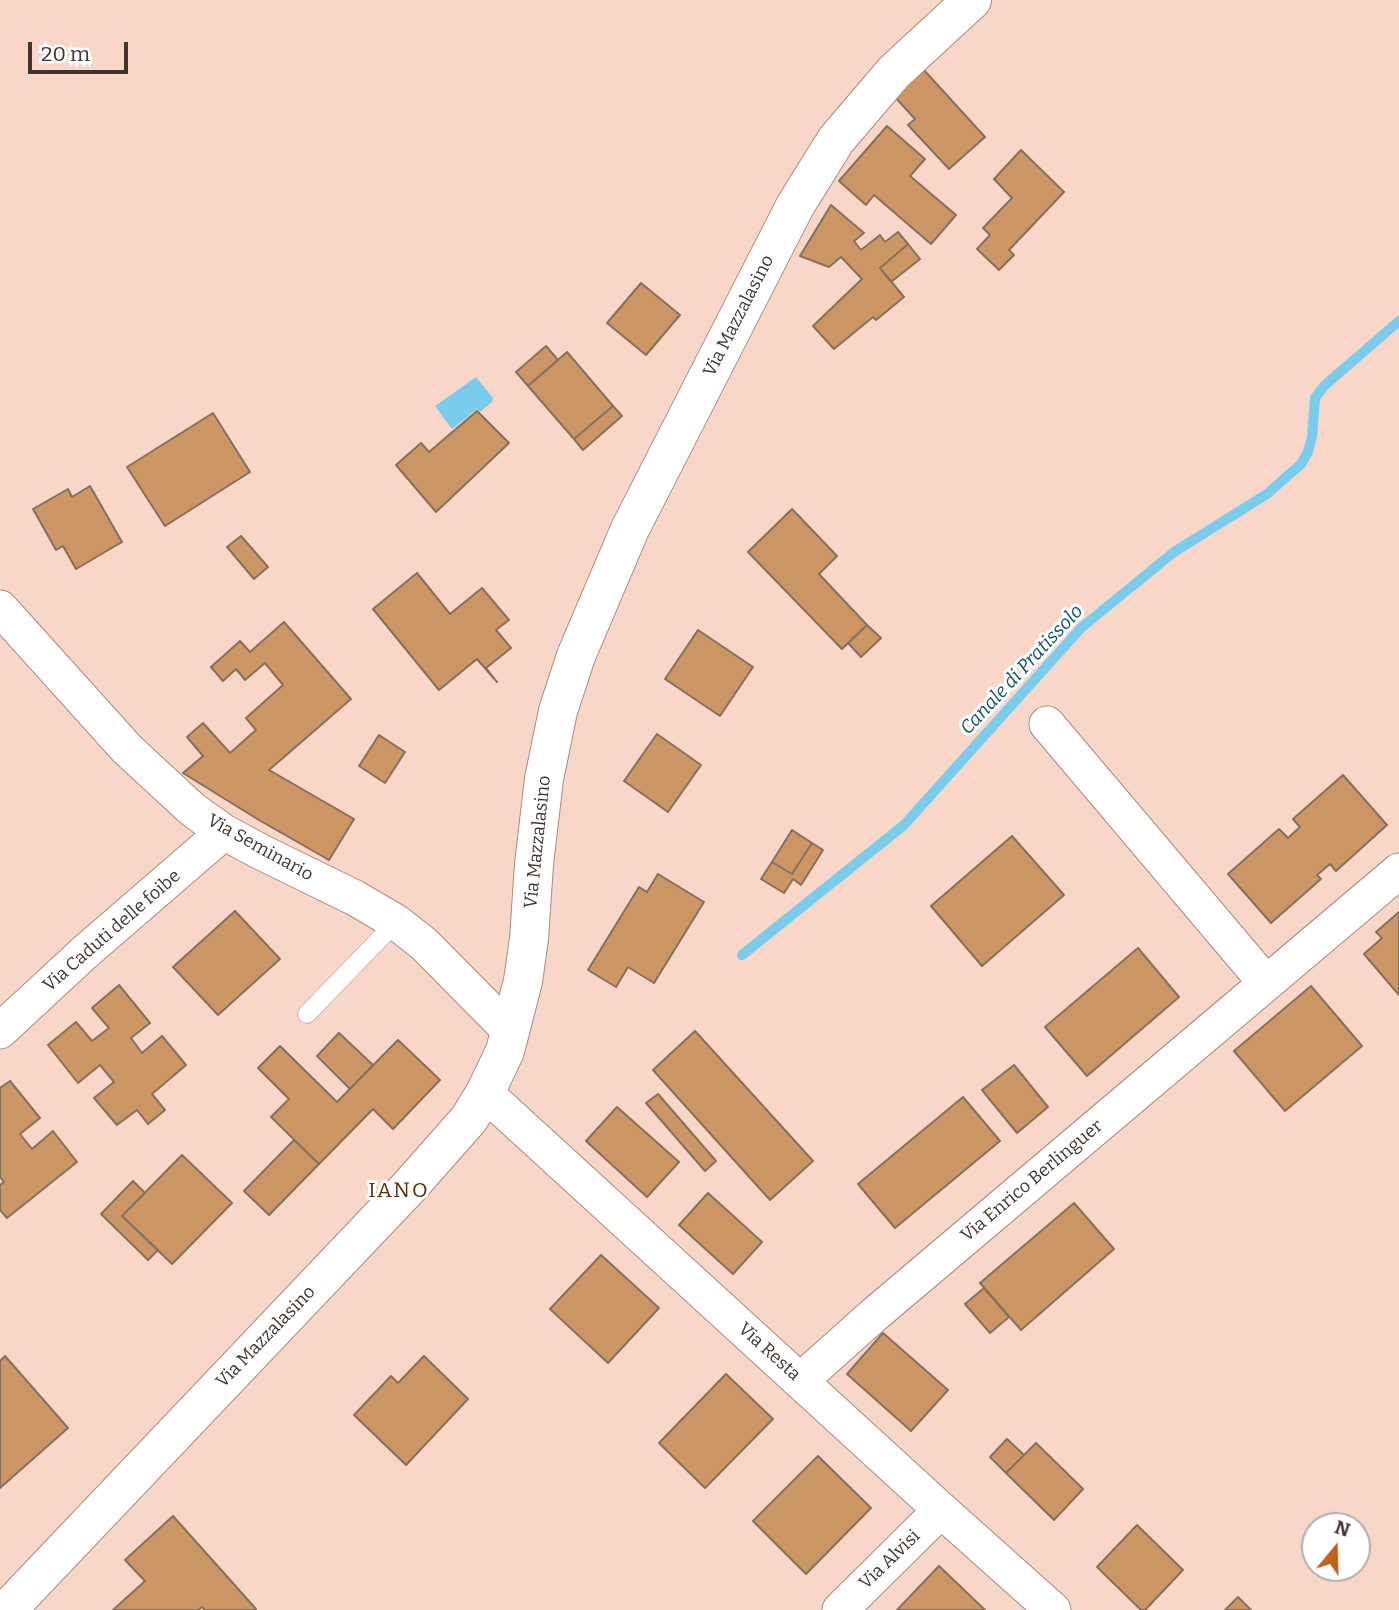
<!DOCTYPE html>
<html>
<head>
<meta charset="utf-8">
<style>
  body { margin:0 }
  #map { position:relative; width:1399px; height:1610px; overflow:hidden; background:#f8d7c9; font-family:Bitter,serif }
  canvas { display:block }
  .north { position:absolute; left:1301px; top:1512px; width:70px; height:70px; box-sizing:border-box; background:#fff; border:2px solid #b3aeac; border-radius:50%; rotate:19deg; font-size:19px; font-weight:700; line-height:28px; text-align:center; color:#41342f }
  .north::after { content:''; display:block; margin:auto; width:24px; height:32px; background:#bf6215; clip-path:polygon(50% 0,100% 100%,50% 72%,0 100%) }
  .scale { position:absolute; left:28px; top:42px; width:100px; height:32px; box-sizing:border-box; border:4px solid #41342f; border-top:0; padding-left:9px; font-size:21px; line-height:24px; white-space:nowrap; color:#41342f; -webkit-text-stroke:5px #fff; paint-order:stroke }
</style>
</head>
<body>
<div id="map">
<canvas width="1399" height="1610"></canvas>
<div class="north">N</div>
<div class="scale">20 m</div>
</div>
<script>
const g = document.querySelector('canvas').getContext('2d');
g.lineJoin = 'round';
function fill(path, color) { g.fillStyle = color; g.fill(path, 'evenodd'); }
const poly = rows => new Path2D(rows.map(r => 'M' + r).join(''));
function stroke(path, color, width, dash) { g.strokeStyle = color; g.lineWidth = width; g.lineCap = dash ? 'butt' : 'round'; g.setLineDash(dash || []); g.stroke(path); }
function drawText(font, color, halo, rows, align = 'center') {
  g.font = font + ' Bitter,serif'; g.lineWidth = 6; g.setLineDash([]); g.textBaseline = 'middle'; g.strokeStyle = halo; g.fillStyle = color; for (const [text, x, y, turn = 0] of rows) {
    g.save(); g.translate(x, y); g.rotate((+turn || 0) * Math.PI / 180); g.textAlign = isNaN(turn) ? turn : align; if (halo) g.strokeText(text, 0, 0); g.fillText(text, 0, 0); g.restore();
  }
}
const water = poly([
  [476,377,493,398,492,402,480,412,477,409,452,429,435,406]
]);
const stream = poly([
  [742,955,904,825,1081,628,1174,552,1267,494,1301,464,1308,452,1312,437,1315,398,1324,386,1399,321]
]);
const building = poly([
  [923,69,985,137,949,169,908,125,915,119,894,96,923,69],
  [887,126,925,159,910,176,956,215,931,244,874,195,866,205,839,181,887,126],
  [1021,150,1064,192,1009,250,1014,255,999,270,977,249,990,235,983,228,1012,198,994,179,1021,150],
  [831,205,864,233,854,241,861,250,880,235,885,242,898,232,908,244,880,268,904,297,876,320,873,317,834,349,813,326,862,279,841,257,829,267,800,256,831,205],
  [908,244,920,259,891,282,880,268,908,244],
  [641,283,680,315,646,355,607,323,641,283],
  [546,346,558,360,528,386,516,372,546,346],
  [567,352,613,406,574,439,528,386,567,352],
  [613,406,622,416,583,450,574,439,613,406],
  [477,411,509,443,436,512,396,465,421,443,429,452,477,411],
  [213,413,250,472,165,526,127,467,213,413],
  [90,486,122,542,76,569,63,546,56,550,33,509,68,489,72,497,90,486],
  [792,509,837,556,819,574,867,625,842,649,748,552,792,509],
  [241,536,268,567,254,579,227,547,241,536],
  [417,573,450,614,482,588,509,620,496,630,511,648,486,668,497,682,477,659,439,690,373,609,417,573],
  [284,622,351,699,269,770,354,819,329,860,259,820,183,773,203,756,187,737,203,723,230,753,256,730,246,718,283,685,265,663,245,680,236,669,223,681,211,667,240,641,250,652,284,622],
  [867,625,881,638,861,657,848,643,867,625],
  [698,630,753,667,720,716,665,679,698,630],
  [657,734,701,765,668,812,624,781,657,734],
  [379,735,405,752,385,783,359,766,379,735],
  [1343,775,1387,825,1336,871,1330,864,1317,875,1321,879,1271,923,1228,874,1279,829,1288,838,1300,827,1293,819,1343,775],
  [792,830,812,843,792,874,772,862,792,830],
  [1012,836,1064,895,982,966,931,906,1012,836],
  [812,843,823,850,801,885,793,879,784,893,761,879,772,862,792,874,812,843],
  [658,874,704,902,654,983,628,967,616,987,588,970,639,887,647,892,658,874],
  [235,911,280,959,218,1015,173,967,235,911],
  [1399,912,1399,995,1364,954,1382,938,1376,932,1399,912],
  [1138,948,1179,997,1087,1076,1045,1027,1138,948],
  [119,985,150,1023,131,1038,142,1053,162,1036,186,1065,152,1094,165,1110,148,1124,137,1110,117,1125,94,1098,114,1082,100,1065,78,1083,48,1045,76,1022,92,1041,109,1028,92,1008,119,985],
  [1311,986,1362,1046,1285,1111,1234,1051,1311,986],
  [695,1031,813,1161,770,1200,653,1070,695,1031],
  [339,1033,373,1065,350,1089,317,1056,339,1033],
  [398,1040,440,1080,393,1129,373,1109,319,1164,271,1117,289,1099,258,1068,280,1046,337,1102,398,1040],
  [1014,1065,1048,1107,1017,1133,982,1090,1014,1065],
  [10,1081,40,1118,20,1134,32,1149,53,1131,77,1162,7,1218,0,1210,0,1185,4,1182,0,1177,0,1088,10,1081],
  [658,1094,716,1161,705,1171,646,1103,658,1094],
  [963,1097,1000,1141,895,1228,858,1184,963,1097],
  [617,1107,679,1162,647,1197,586,1141,617,1107],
  [294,1140,319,1164,269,1215,244,1191,294,1140],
  [182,1155,232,1203,172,1264,122,1216,182,1155],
  [133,1181,145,1193,122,1216,158,1250,148,1260,101,1214,133,1181],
  [708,1193,762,1242,733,1274,679,1225,708,1193],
  [1074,1203,1114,1249,1021,1330,980,1283,1074,1203],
  [601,1255,659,1308,608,1363,550,1309,601,1255],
  [984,1288,1009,1317,990,1333,965,1304,984,1288],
  [883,1333,948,1390,911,1431,847,1374,883,1333],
  [5,1356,68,1428,0,1488,0,1361,5,1356],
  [424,1356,468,1399,406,1465,354,1415,391,1376,398,1383,424,1356],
  [726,1374,773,1419,705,1488,659,1443,726,1374],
  [1007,1439,1024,1455,1006,1473,990,1457,1007,1439],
  [1036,1443,1083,1489,1054,1520,1006,1473,1036,1443],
  [818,1456,871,1508,806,1574,753,1521,818,1456],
  [173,1516,256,1609,255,1610,205,1610,202,1607,198,1610,113,1610,145,1581,125,1560,173,1516],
  [1137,1525,1183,1570,1145,1610,1141,1610,1097,1567,1137,1525],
  [939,1566,985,1610,897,1610,939,1566],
  [1238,1597,1251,1610,1225,1610,1238,1597]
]);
const lane = poly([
  [307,1014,396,922]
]);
const street = poly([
  [0,608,127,749,193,810,224,832,259,851,355,898,396,922,424,944,511,1032],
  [1047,724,1266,983],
  [0,1031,84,953,224,832],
  [485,1093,941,1510,1053,1610],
  [800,1381,875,1314,1399,871],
  [840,1610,941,1510]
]);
const secondary = poly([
  [7,1610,409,1187,469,1119,485,1093,505,1051,523,981,529,939,534,864,544,779,558,711,576,656,630,529,795,206,836,140,894,72,972,0]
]);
const streetNames = [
  ["Via Mazzalasino",739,316,-63],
  ["Via Mazzalasino",538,842,-84],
  ["Via Seminario",260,848,29],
  ["Via Caduti delle foibe",112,931,-41],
  ["Via Enrico Berlinguer",1032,1181,-40],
  ["Via Mazzalasino",266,1337,-46],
  ["Via Resta",769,1352,42],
  ["Via Alvisi",890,1560,-44]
];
const waterNames = [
  ["Canale di Pratissolo",1022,670,-47]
];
const quarterNames = [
  ["IANO",399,1191]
];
fill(water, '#7accec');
stroke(stream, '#7accec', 10);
fill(building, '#cc9765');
stroke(building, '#86705b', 2);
stroke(lane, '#a98b7e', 19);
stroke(street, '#a98b7e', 37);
stroke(secondary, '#a98b7e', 40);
stroke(lane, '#fff', 18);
stroke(street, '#fff', 35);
stroke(secondary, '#fff', 38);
drawText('18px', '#41342f', '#fff', streetNames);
drawText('italic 19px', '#0f546a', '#fff', waterNames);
g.letterSpacing = '2px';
drawText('21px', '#5c2e0c', '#fff', quarterNames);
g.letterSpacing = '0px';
</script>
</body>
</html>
